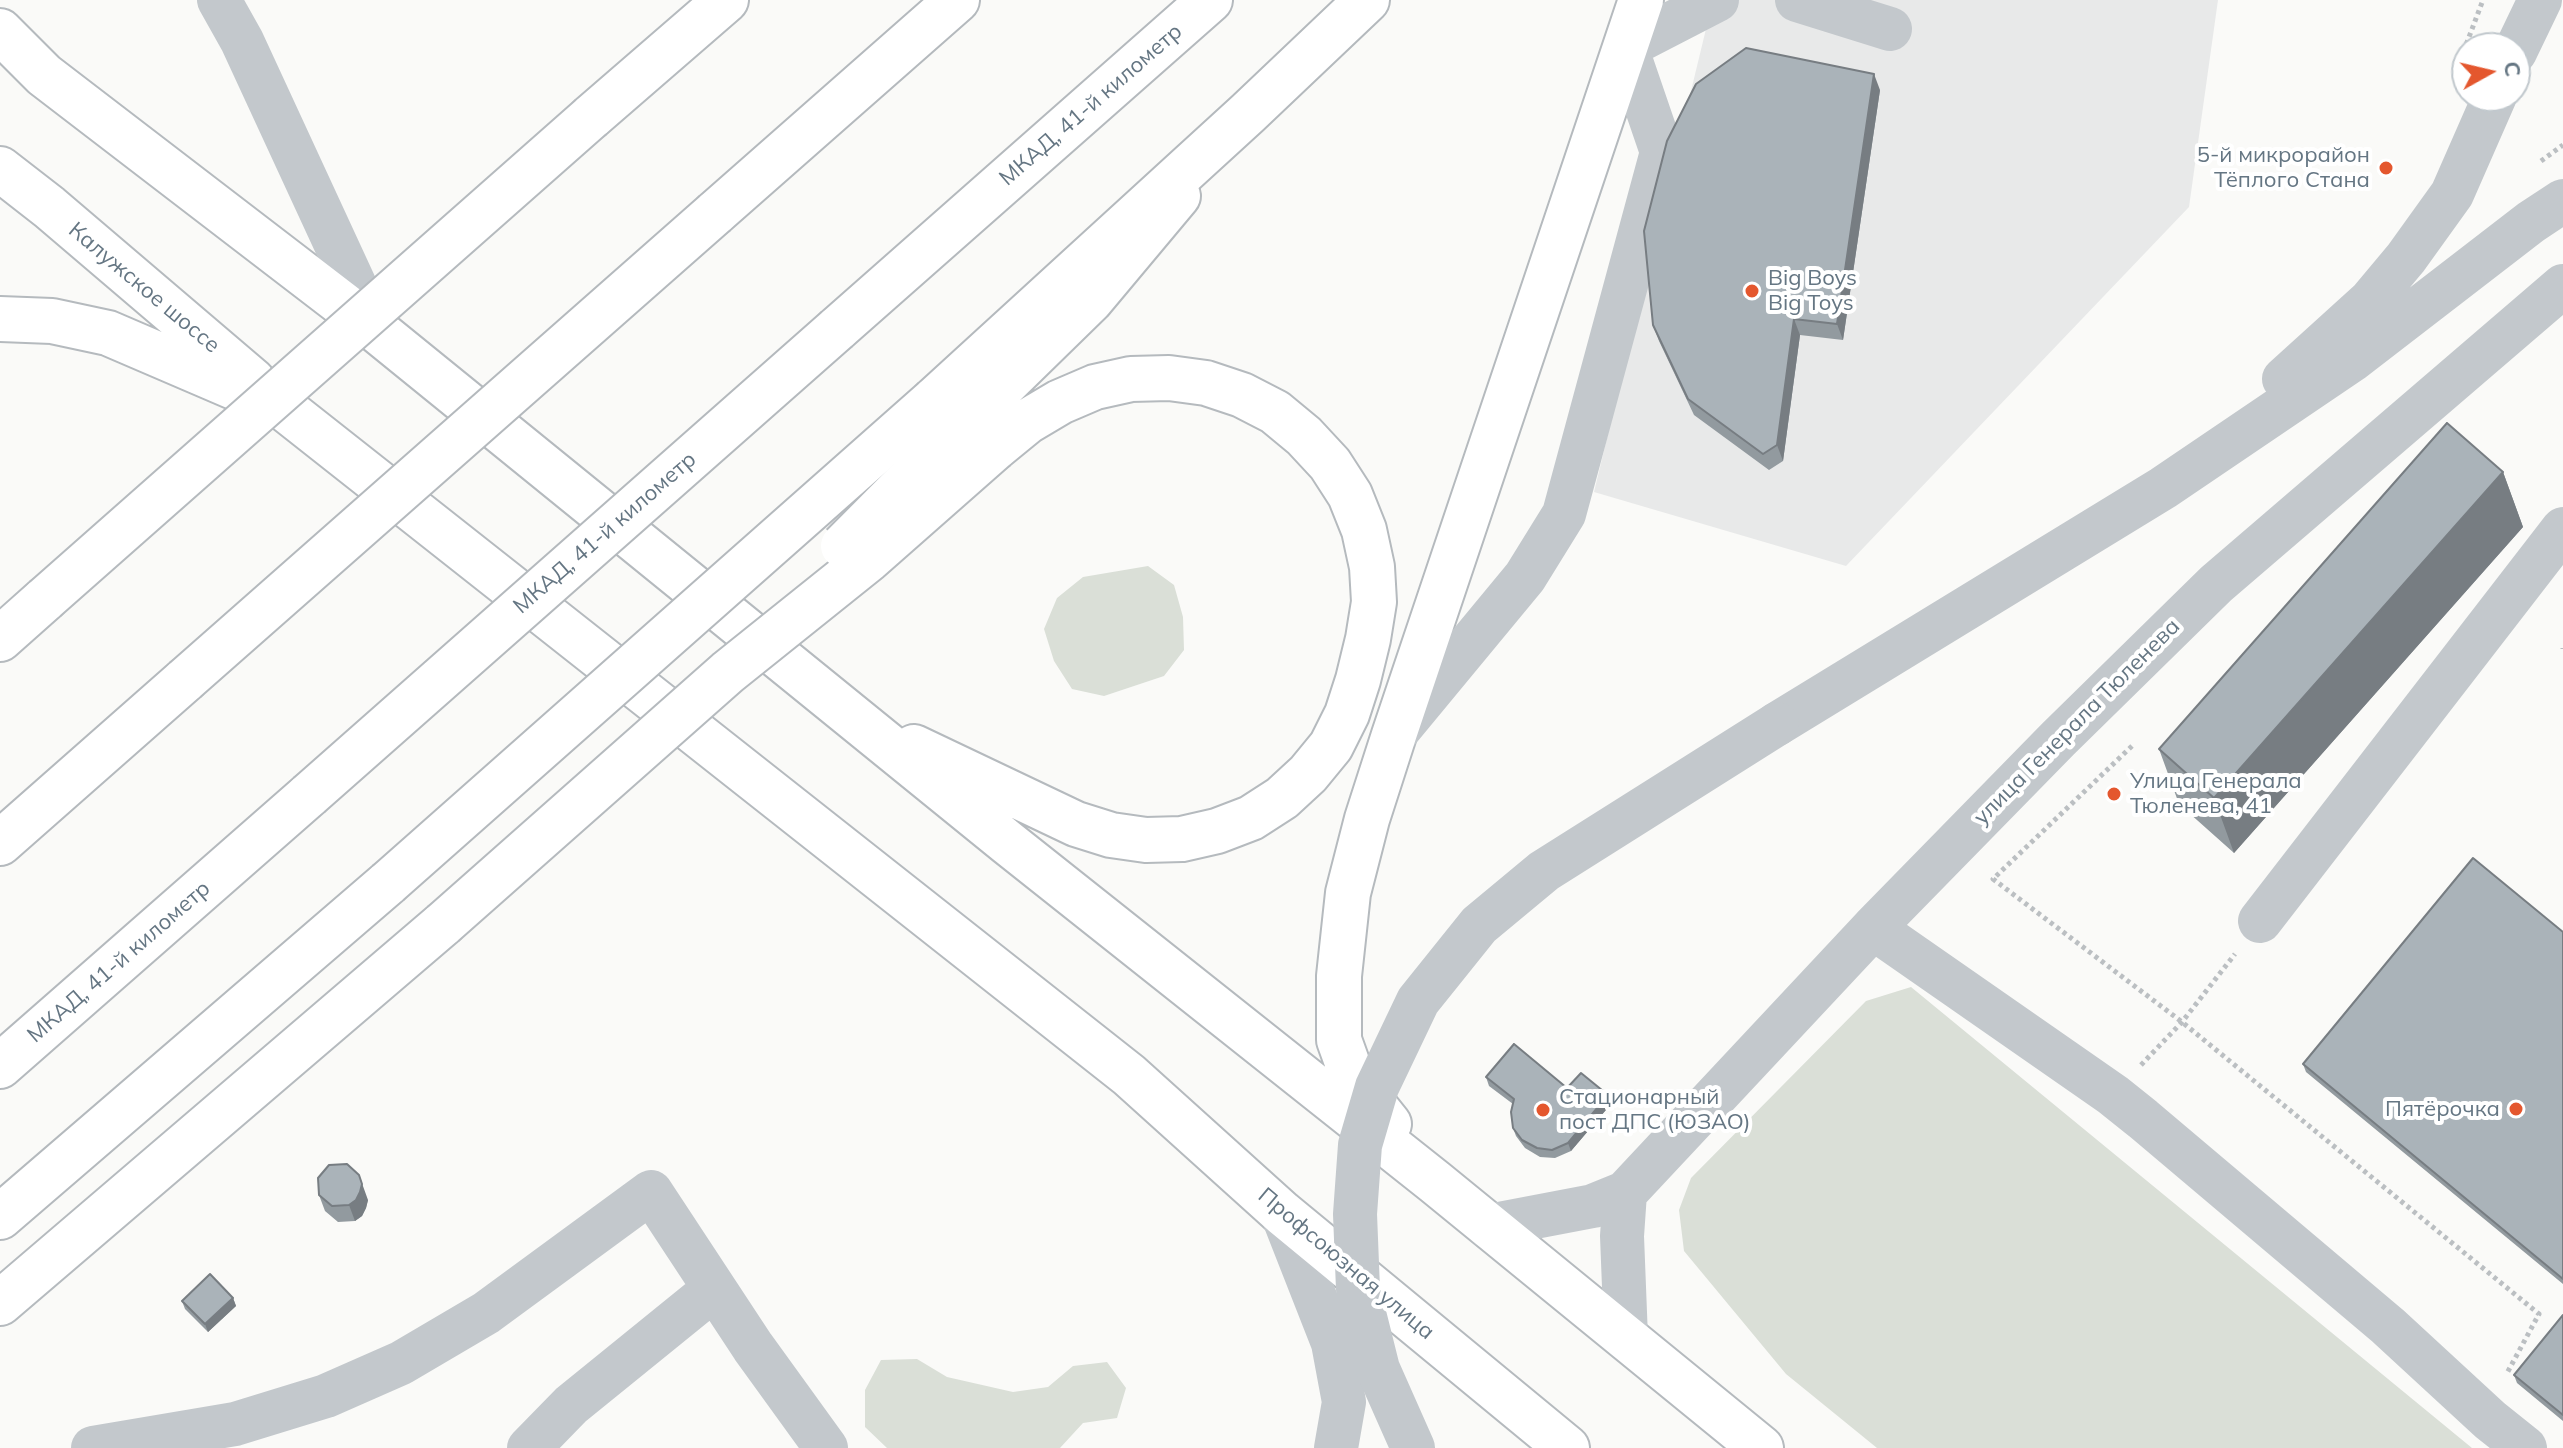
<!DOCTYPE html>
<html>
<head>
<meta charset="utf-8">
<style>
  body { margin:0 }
  #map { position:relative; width:2563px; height:1448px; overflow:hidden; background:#fafaf8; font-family:Mulish,sans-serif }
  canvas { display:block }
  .north { position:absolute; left:2451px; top:32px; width:80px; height:80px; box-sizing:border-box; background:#fff; border:2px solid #c1c8cd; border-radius:50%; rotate:82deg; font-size:22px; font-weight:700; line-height:32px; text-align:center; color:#657683 }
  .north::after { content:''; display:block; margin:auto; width:28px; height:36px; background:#e4572e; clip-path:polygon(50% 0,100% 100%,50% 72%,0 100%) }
</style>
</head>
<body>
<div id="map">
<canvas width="2563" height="1448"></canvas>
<div class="north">С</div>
</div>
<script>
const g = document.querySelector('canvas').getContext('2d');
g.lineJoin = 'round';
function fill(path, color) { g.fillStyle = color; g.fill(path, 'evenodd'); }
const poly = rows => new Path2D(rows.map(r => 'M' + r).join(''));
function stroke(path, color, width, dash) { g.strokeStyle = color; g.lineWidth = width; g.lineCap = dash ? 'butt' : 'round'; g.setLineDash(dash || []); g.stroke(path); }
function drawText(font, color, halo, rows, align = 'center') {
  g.font = font + ' Mulish,sans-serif'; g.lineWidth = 8; g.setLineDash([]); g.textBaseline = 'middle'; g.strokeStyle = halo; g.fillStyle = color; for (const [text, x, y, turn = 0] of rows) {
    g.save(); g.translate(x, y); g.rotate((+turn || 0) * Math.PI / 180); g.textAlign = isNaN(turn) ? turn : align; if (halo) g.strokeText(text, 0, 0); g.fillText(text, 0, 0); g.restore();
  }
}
const built = poly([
  [1713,0,2218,0,2189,207,1846,566,1594,492]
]);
const green = poly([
  [1148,566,1174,585,1183,617,1184,650,1164,676,1104,696,1072,689,1054,661,1044,629,1057,598,1083,577],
  [1911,987,2472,1448,1877,1448,1786,1374,1684,1251,1679,1210,1691,1178,1866,1001],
  [917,1359,947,1377,1013,1392,1048,1387,1073,1366,1107,1362,1126,1388,1117,1418,1083,1423,1060,1448,887,1448,865,1427,865,1390,881,1360]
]);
const path = poly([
  [2455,74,2483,0],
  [2541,161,2563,145],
  [2563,648,2563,649],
  [2132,746,1993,879,2182,1022,2539,1314,2506,1375],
  [2141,1065,2182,1022,2235,954]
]);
const minor = poly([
  [219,0,242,41,375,329],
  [1797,0,1890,29],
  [2515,52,2540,0],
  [2284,379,2370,301,2406,258,2452,194,2495,96],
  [1777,724,2163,488,2352,360,2531,222,2563,201],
  [1396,733,1525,577,1564,514,1662,152,1626,47,1717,0],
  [2260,921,2563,529],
  [1873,928,2113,1095,2143,1119,2388,1326,2490,1420,2525,1448],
  [1625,1193,1622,1236,1626,1338],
  [1282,1213,1333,1343,1344,1402,1336,1448],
  [1488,1226,1593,1206,1625,1193,1873,928,2058,739,2216,584,2563,286],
  [93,1448,235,1424,326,1396,401,1363,486,1313,651,1192,753,1347,826,1448],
  [529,1448,571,1405,714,1289]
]);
const major = poly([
  [0,31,44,75,375,329,1008,843,1435,1182,1761,1448],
  [591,117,726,0],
  [0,169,49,207,253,381],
  [0,319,52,321,108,333,285,409,1129,1075,1282,1213,1567,1448],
  [964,424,1091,300,1178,196],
  [0,639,45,599],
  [914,747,1076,824,1111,835,1146,840,1182,839,1217,831,1251,818,1282,798,1308,774,1331,746,1347,714,1358,680,1368,639,1374,602,1372,567,1364,530,1350,495,1330,464,1304,436,1275,412,1242,395,1206,383,1169,378,1131,379,1095,387,1060,402,1028,421,995,448],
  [1389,1124,1353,1079,1339,1040,1339,976,1348,893,1367,819,1394,735,1641,0],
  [0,1303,443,924]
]);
const highway = poly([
  [715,213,957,0],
  [837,329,1210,0],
  [934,400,1248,113,1367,0],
  [0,843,185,680],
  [0,1066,309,795],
  [0,1217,388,883]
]);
const minorBridge = poly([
  [1413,1448,1378,1369,1358,1289,1355,1214,1360,1145,1377,1087,1418,1001,1479,925,1544,871,1777,724]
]);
const majorBridge = poly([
  [843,546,964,424],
  [45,599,591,117],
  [443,924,728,672,869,559,995,448]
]);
const highwayBridge = poly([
  [185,680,715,213],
  [309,795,837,329],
  [388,883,934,400]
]);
const wall = poly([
  [1880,90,1843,340,1800,335,1783,461,1769,470,1694,415,1659,341,1653,325],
  [2503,472,2523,527,2234,853,2179,804,2159,749],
  [2563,932,2563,1284,2306,1072,2303,1064],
  [1486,1077,1567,1088,1611,1104,1571,1151,1555,1158,1540,1157,1525,1148,1516,1136,1513,1128,1513,1104,1489,1086],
  [319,1195,368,1200,366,1208,362,1216,355,1221,338,1222,325,1211],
  [233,1298,236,1306,208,1332,185,1309,182,1301],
  [2563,1315,2563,1421,2517,1383,2514,1375]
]);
const shadedWall = poly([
  [1874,74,1880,90,1843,340,1837,324],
  [1794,319,1800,335,1783,461,1777,445],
  [2503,472,2523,527,2234,853,2214,798],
  [1608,1095,1611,1104,1571,1151,1568,1143],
  [359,1175,368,1200,366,1208,362,1216,355,1221,349,1205],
  [233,1298,236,1306,208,1332,205,1324]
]);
const building = poly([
  [1746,48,1874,74,1837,324,1794,319,1777,445,1763,454,1688,399,1653,325,1644,231,1667,141,1696,84,1746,48],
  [2447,423,2503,472,2214,798,2159,749,2447,423],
  [2473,858,2563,932,2563,1279,2303,1064,2473,858],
  [1514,1044,1567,1088,1581,1073,1608,1095,1568,1143,1552,1150,1537,1148,1522,1140,1513,1128,1511,1112,1514,1099,1486,1077,1514,1044],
  [347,1164,359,1175,362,1184,360,1192,356,1200,349,1205,332,1206,319,1195,318,1178,329,1165,347,1164],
  [210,1274,233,1298,205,1324,182,1301,210,1274],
  [2563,1315,2563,1415,2514,1375,2563,1315]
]);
const markers = [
  [2386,168,8,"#e4572e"],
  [1752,291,8,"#e4572e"],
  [2114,794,8,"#e4572e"],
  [2516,1109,8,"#e4572e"],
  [1543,1110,8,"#e4572e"]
];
const streetNames = [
  ["МКАД, 41-й километр",1091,105,-41],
  ["Калужское шоссе",144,288,40],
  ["МКАД, 41-й километр",605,533,-41],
  ["улица Генерала Тюленева",2077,722,-45],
  ["МКАД, 41-й километр",119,962,-41],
  ["Профсоюзная улица",1346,1264,40]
];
const poiNames = [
  ["5-й микрорайон",2370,155,"right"],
  ["Тёплого Стана",2370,180,"right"],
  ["Big Boys",1768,278],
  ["Big Toys",1768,303],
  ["Улица Генерала",2130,781],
  ["Тюленева, 41",2130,806],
  ["Стационарный",1559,1097],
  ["пост ДПС (ЮЗАО)",1559,1122],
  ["Пятёрочка",2500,1109,"right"]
];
fill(built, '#e8e9e9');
fill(green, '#dadfd7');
stroke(major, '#b5babe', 48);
stroke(highway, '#b4b9bd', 48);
stroke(path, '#bbbfc2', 5, [4, 4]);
stroke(minor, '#c3c8cc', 44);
stroke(major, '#fff', 44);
stroke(highway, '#fff', 44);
stroke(majorBridge, '#b5babe', 48, []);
stroke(highwayBridge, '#b4b9bd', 48, []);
stroke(minorBridge, '#c3c8cc', 44);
stroke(majorBridge, '#fff', 44);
stroke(highwayBridge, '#fff', 44);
fill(wall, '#929a9f');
fill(shadedWall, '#777d82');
fill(building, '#aab3b9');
stroke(building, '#777d82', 2);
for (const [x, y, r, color] of markers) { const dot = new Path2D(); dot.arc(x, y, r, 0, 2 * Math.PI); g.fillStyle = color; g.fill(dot); stroke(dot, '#fff', 3); }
drawText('22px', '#657683', '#fff', streetNames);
drawText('22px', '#657683', '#fff', poiNames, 'left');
</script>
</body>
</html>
